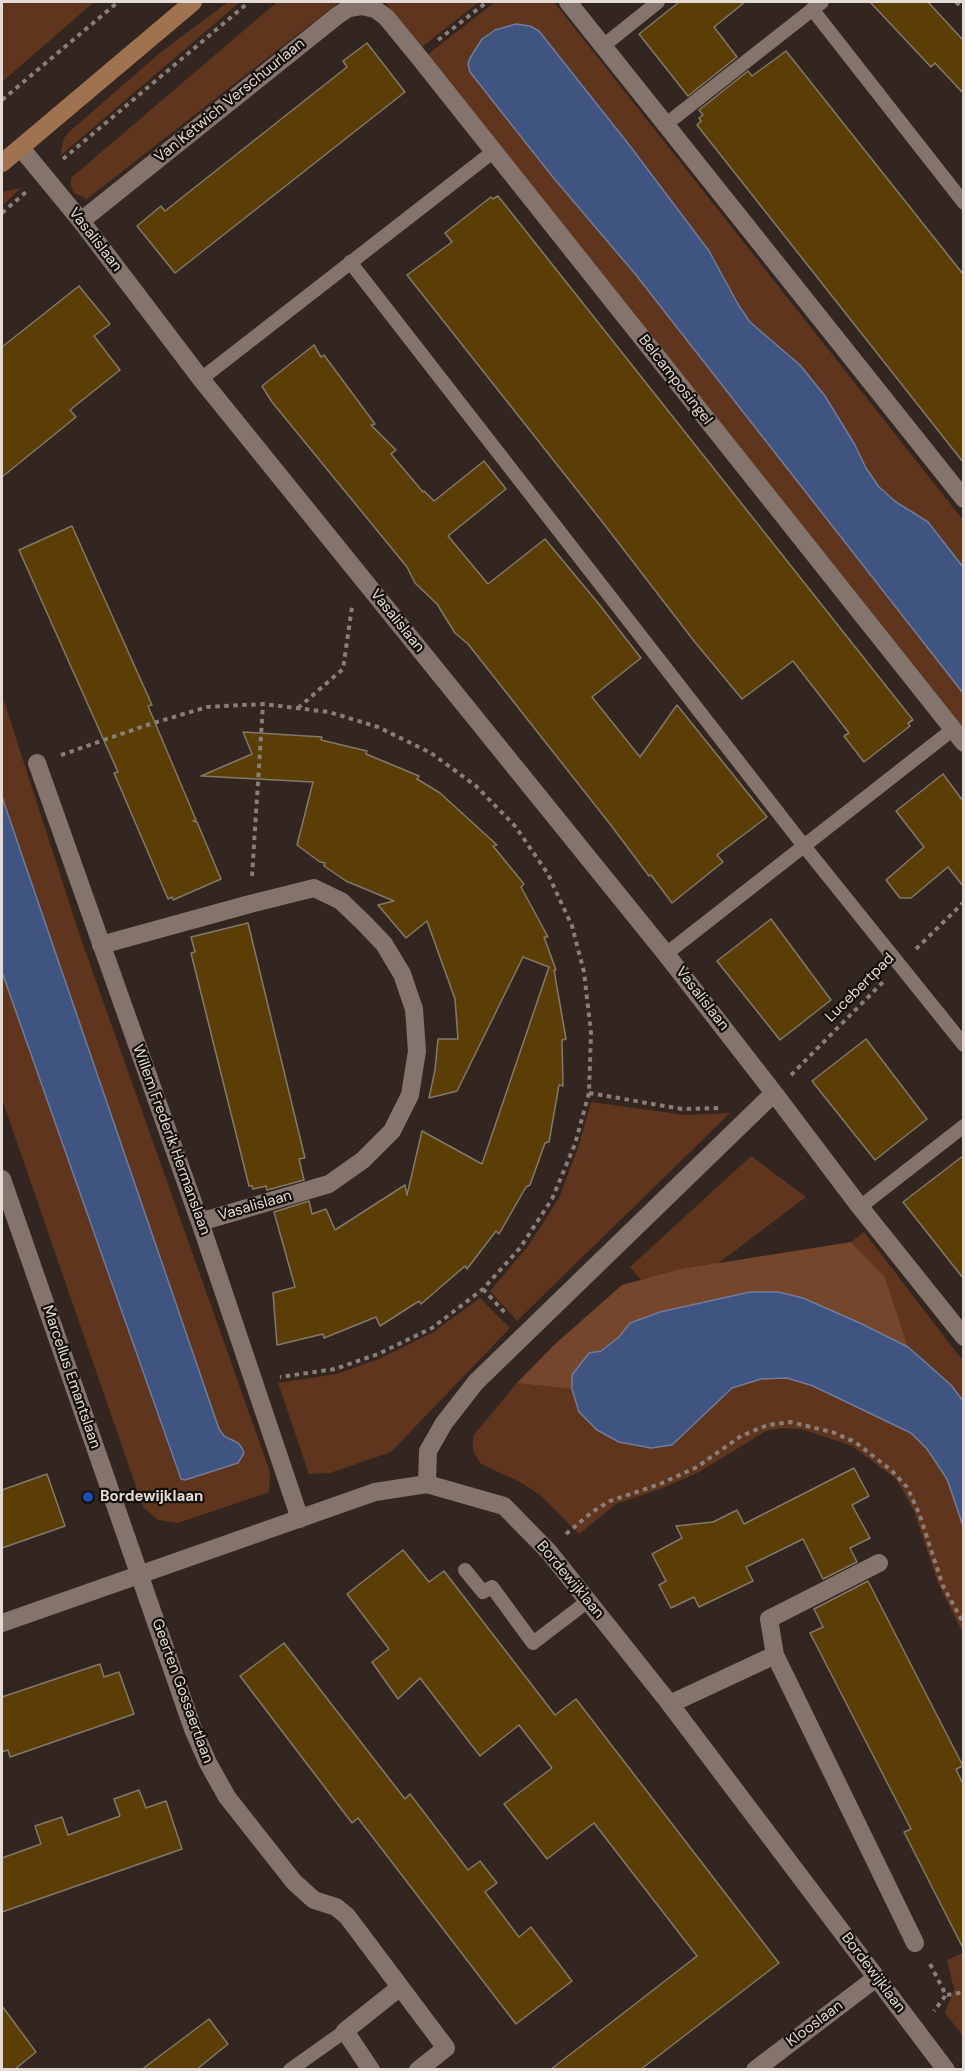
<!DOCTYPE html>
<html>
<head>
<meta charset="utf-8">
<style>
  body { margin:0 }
  #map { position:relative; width:965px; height:2071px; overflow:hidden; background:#33251f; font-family:"DM Sans",sans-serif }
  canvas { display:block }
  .frame { position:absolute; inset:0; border:3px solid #e4dbd6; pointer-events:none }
</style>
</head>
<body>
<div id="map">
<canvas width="965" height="2071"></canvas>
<div class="frame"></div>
</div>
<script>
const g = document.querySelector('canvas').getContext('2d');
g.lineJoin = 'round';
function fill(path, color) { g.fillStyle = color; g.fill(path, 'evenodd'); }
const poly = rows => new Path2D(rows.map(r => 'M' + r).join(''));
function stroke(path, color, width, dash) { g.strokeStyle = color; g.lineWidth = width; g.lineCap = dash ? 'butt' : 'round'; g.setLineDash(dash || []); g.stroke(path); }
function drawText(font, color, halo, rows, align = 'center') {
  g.font = font + ' "DM Sans",sans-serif'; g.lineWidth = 4.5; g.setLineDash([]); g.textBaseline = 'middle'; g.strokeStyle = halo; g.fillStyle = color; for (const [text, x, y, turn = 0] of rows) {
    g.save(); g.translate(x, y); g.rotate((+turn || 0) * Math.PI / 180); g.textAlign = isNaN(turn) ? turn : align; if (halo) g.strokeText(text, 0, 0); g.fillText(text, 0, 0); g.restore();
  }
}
const green = poly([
  [2,2,94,2,2,82],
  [228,2,240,2,60,156,64,138,69,132,161,52],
  [277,2,339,2,87,199,74,193,71,186,71,178],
  [385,2,479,2,422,47],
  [495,2,554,2,963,520,963,567,928,522,896,502,879,487,866,468,855,445,825,396,800,365,750,322,739,306,709,251,630,146,539,31,501,27,488,34,552,176,636,274,963,693,963,727,427,55],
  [21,188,2,206,2,192],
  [2,695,80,936,270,1472,269,1492,178,1523,158,1520,143,1507,2,1099,2,972,180,1479,185,1480,238,1463,238,1443,224,1436,219,1429,2,797],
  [591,1102,685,1115,730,1113,517,1321,490,1291,528,1246,559,1198,579,1145],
  [751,1156,806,1197,663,1305,630,1267],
  [864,1232,963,1361,963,1401,951,1385,908,1347,885,1277,851,1242],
  [480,1298,510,1328,391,1452,330,1473,309,1474,278,1383,336,1374,379,1359,432,1333],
  [787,1378,813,1386,911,1433,927,1449,947,1479,963,1526,963,1633,938,1583,914,1511,897,1480,852,1446,801,1429,781,1428,766,1431,699,1472,663,1488,616,1504,579,1534,540,1495,520,1482,481,1464,473,1451,473,1436,517,1383,572,1389,579,1412,619,1442,651,1448,707,1410,732,1388,761,1379],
  [963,1953,963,2036,945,2013,954,1989,947,1960]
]);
const forest = poly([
  [851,1242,885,1277,908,1347,862,1324,631,1323,619,1337,601,1351,589,1353,572,1375,572,1389,517,1383,554,1345,622,1285,681,1269]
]);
const water = poly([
  [516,24,530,26,539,31,630,146,709,251,739,306,750,322,800,365,825,396,855,445,866,468,879,487,896,502,928,522,963,567,963,693,636,275,552,176,470,72,468,64,470,58,482,39,495,30,516,24],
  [2,797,219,1429,224,1436,238,1443,242,1448,244,1453,238,1463,185,1480,181,1479,2,972,2,797],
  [750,1292,778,1292,803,1298,862,1324,908,1347,951,1385,963,1401,963,1526,947,1479,927,1449,911,1433,813,1386,787,1378,761,1379,732,1388,672,1445,651,1448,619,1442,597,1430,579,1412,572,1389,572,1375,589,1353,601,1351,619,1337,630,1323,660,1312,750,1292]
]);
const building = poly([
  [679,2,745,2,714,27,737,57,688,96,639,34,679,2],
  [870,2,928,2,963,40,963,93,935,63,931,67,870,2],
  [367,43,405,92,175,273,137,226,161,206,165,211,347,67,343,61,367,43],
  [786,51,963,274,963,462,697,125,701,121,699,118,703,115,699,110,748,71,752,76,786,51],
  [498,196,913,720,908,723,910,726,864,762,844,736,849,733,793,661,742,699,694,641,604,524,407,275,452,242,445,233,491,197,493,199,498,196],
  [79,286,110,324,94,336,120,370,70,410,76,417,2,477,2,347,79,286],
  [314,345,321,357,324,355,375,424,371,425,396,450,391,454,423,492,424,491,434,501,484,461,506,489,448,536,488,584,545,539,598,603,641,658,592,697,640,757,677,705,767,817,717,855,723,862,672,903,651,875,649,876,610,824,468,644,455,633,437,604,415,583,407,567,272,402,262,386,314,345],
  [72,526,152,705,148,706,196,820,193,821,197,822,221,879,173,900,172,897,168,899,114,773,118,772,19,550,72,526],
  [243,732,322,737,321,740,367,751,366,754,419,776,417,779,440,793,497,845,493,846,524,884,521,887,548,937,544,937,556,970,554,970,566,1039,562,1040,563,1086,559,1085,549,1142,545,1143,530,1185,526,1187,499,1234,496,1231,467,1269,465,1266,421,1304,419,1301,380,1326,376,1317,324,1338,323,1334,277,1345,273,1293,295,1287,274,1212,309,1201,312,1214,326,1209,335,1230,405,1185,407,1195,422,1131,482,1164,549,967,523,957,457,1091,429,1098,435,1070,438,1039,458,1039,455,999,427,921,406,938,378,905,394,901,346,881,324,866,325,863,320,862,297,845,313,782,201,776,252,754,243,732],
  [943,774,963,801,963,886,948,867,911,898,900,898,886,880,924,847,896,811,943,774],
  [771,919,831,1000,780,1040,717,961,771,919],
  [248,923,305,1158,299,1159,304,1180,267,1190,266,1186,253,1189,252,1186,249,1186,191,953,195,952,191,937,248,923],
  [866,1039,927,1119,875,1160,812,1081,866,1039],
  [963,1156,963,1278,903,1202,963,1156],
  [854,1468,869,1496,852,1505,870,1538,850,1548,857,1562,823,1579,803,1539,746,1567,753,1581,699,1607,694,1597,671,1608,659,1585,666,1581,652,1554,682,1538,676,1526,713,1522,737,1510,744,1524,854,1468],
  [47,1474,65,1526,2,1548,2,1490,47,1474],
  [403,1550,429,1582,444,1571,555,1715,576,1699,779,1963,640,2070,550,2070,697,1956,594,1823,547,1859,504,1804,552,1768,519,1725,480,1756,420,1678,398,1699,372,1662,389,1649,347,1594,403,1550],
  [868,1581,963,1766,956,1769,963,1784,963,1948,904,1832,911,1829,810,1633,823,1627,814,1609,868,1581],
  [284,1643,405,1799,410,1794,468,1870,480,1861,497,1883,485,1892,519,1937,531,1927,572,1981,516,2024,358,1818,352,1823,240,1676,284,1643],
  [100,1664,104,1677,119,1672,134,1714,10,1757,8,1750,2,1752,2,1697,100,1664],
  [139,1790,146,1808,166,1801,182,1849,2,1912,2,1858,41,1844,35,1826,62,1817,68,1835,120,1816,114,1799,139,1790],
  [2,2006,36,2052,14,2070,2,2070,2,2006],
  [209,2019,228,2044,196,2070,141,2070,209,2019]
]);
const path = poly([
  [956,2,964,9],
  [438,40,487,2],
  [2,100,118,2],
  [63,159,249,2],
  [2,213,26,192],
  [298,708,343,669,352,607],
  [61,755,147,725,207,707,263,704,329,712,378,727,431,753,476,786,515,826,548,874,572,926,584,972,591,1033,589,1093,575,1144,552,1199,520,1248,483,1289,432,1328,378,1354,335,1369,280,1377],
  [252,876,263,704],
  [916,949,964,902],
  [791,1075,883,982],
  [589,1093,682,1109,719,1108],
  [483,1289,507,1315],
  [566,1534,592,1512,610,1501,660,1484,697,1467,741,1436,768,1425,790,1422,832,1432,855,1442,891,1470,907,1487,919,1513,943,1586,964,1624],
  [930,1964,946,1995,934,2011],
  [947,1995,964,1992]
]);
const lane = poly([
  [812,9,964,203],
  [603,46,658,2],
  [665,125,822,2],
  [350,262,804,846,964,1045],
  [201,379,494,151],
  [666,954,952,730],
  [860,1207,964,1126],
  [465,1570,483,1592,492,1587,533,1643,588,1601],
  [290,2070,345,2031]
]);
const street = poly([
  [568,2,964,499],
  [21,148,81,221,201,379,666,954,774,1093],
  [81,221,338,15,349,8,362,6,375,9,386,17,418,56,964,743],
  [37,763,200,1222,300,1519],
  [101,945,250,904,314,888,341,901,364,923,384,944,402,974,414,1009,417,1051,410,1095,392,1131,363,1160,329,1184,200,1222],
  [2,1179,193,1729,208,1763,227,1797,294,1882,314,1900,336,1907,347,1916,446,2048,418,2070],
  [427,1484,428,1451,444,1423,476,1382,774,1093,860,1207,964,1337],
  [879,1563,769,1619,775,1655,915,1943],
  [2,1623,375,1492,427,1484,504,1506,549,1552,670,1704,946,2070],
  [670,1704,775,1655],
  [371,2070,345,2031,399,1988],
  [755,2070,876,1978]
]);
const secondary = poly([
  [2,163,193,2]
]);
const markers = [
  [88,1497,6,"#1a4fb4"]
];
const streetNames = [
  ["Van Ketwich Verschuurlaan",230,101,-39],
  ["Vasalislaan",95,240,52],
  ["Belcamposingel",675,380,52],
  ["Vasalislaan",397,621,51],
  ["Lucebertpad",860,988,-45],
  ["Vasalislaan",702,999,52],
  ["Willem Frederik Hermanslaan",171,1140,70],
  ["Vasalislaan",255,1206,-16],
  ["Marcellus Emantslaan",71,1377,71],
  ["Bordewijklaan",570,1580,50],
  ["Geerten Gossaertlaan",182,1691,70],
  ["Bordewijklaan",873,1973,53],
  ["Klooslaan",815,2024,-37]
];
const poiNames = [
  ["Bordewijklaan",100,1497]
];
fill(green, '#60351e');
fill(forest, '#76462c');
fill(water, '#3f5480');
stroke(water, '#707c9a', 1.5);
fill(building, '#5b3e06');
stroke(building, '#83796b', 1.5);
stroke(path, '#897e78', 4, [4.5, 4.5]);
stroke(lane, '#84746c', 14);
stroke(street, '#84746c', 18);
stroke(secondary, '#a1724f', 18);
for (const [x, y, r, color] of markers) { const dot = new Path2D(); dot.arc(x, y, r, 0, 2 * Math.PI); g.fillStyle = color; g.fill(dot); stroke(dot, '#16100d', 2); }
drawText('15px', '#e4dbd6', '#16100d', streetNames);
drawText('bold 15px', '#e4dbd6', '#16100d', poiNames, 'left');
</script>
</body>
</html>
